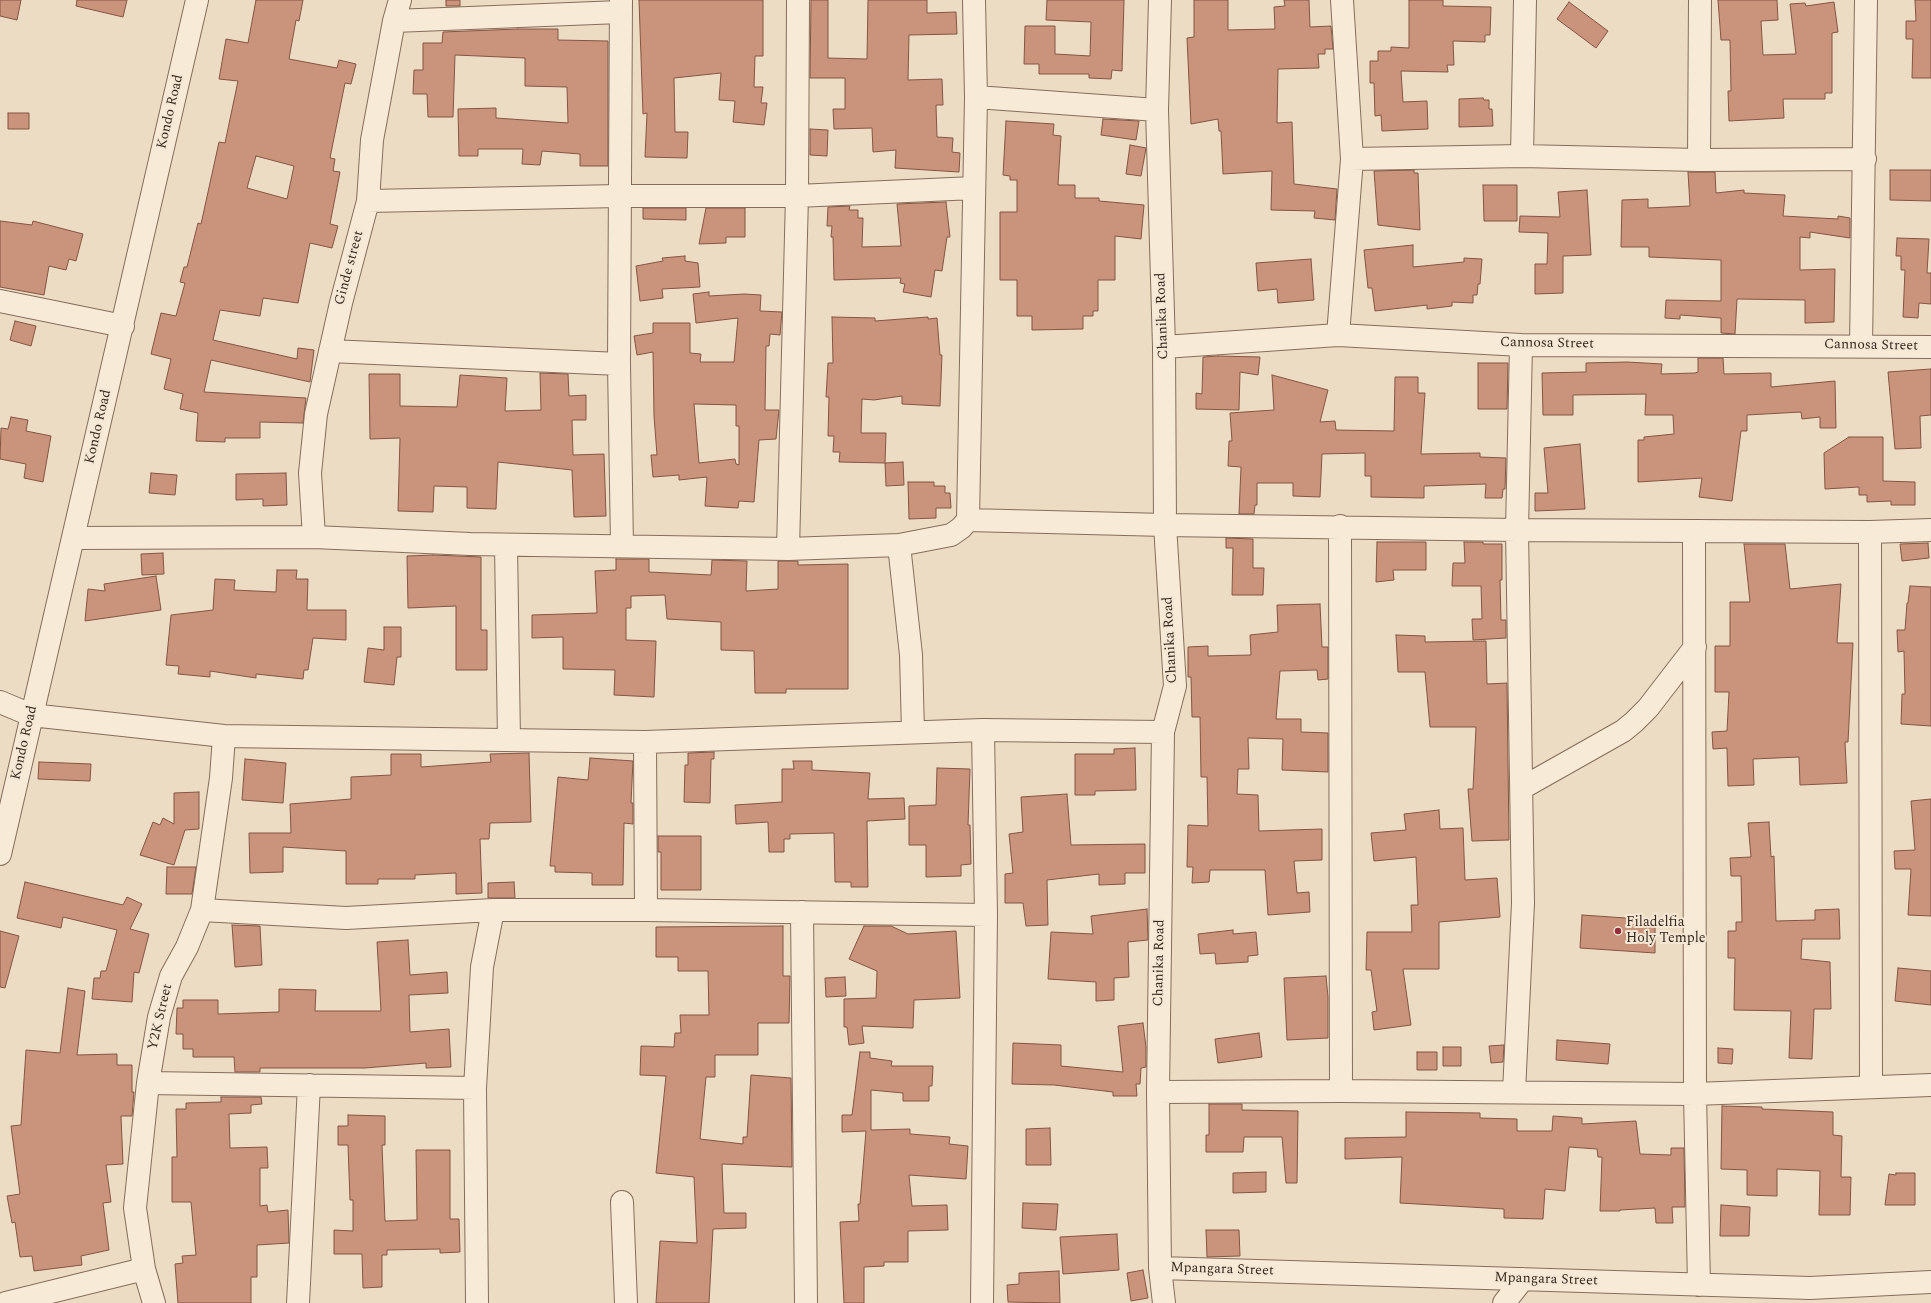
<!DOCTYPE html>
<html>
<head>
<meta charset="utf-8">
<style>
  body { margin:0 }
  canvas { display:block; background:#ecdcc4 }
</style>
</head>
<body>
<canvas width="1931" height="1303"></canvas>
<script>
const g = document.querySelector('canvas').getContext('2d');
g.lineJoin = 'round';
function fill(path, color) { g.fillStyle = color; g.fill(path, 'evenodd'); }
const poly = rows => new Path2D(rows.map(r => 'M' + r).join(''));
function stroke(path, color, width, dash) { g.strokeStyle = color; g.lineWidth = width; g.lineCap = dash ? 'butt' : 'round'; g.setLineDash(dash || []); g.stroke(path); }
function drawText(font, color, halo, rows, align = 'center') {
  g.font = font + ' Spectral,serif'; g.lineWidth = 4; g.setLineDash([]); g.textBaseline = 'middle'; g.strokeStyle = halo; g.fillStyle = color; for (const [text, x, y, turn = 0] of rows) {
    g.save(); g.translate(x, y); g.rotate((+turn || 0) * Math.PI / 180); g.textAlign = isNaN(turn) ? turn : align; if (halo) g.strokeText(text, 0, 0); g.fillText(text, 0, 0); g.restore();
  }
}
const building = poly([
  [0,0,21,0,17,20,0,16,0,0],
  [77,0,127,0,123,17,76,6,77,0],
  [256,0,303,0,299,21,296,20,289,59,337,68,339,60,356,64,351,84,345,83,330,158,335,159,333,171,340,172,330,224,338,226,332,248,310,243,298,303,263,298,260,316,220,310,213,340,297,359,298,348,314,350,310,382,211,360,204,392,306,398,303,423,260,422,260,438,225,438,225,442,196,441,198,413,180,409,183,394,164,389,171,359,151,354,161,313,176,316,185,283,180,282,184,267,187,267,198,223,201,224,219,142,225,143,238,81,219,79,226,39,248,43,256,0],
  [256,156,294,166,287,199,247,188,256,156],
  [446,0,460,0,460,6,446,6,446,0],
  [639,0,763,0,763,56,755,56,754,87,763,87,761,103,767,103,764,125,733,122,735,101,719,100,721,73,674,78,675,132,688,132,687,158,645,157,647,113,643,114,639,0],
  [811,0,828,0,828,58,867,59,868,0,927,0,927,13,956,12,957,34,909,35,908,80,942,79,943,105,936,105,937,137,953,138,952,152,960,153,959,172,895,168,896,150,873,152,872,128,834,129,833,109,845,109,845,78,810,78,811,0],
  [1047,0,1124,0,1122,71,1112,70,1111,79,1089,78,1089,74,1039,74,1039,64,1024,64,1025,26,1055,26,1055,54,1090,56,1091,22,1046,20,1047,0],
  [1194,0,1228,0,1228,30,1275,29,1274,7,1285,6,1284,0,1309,0,1310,27,1331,26,1333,49,1325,49,1325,54,1318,54,1319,68,1278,69,1277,123,1292,122,1294,184,1337,189,1335,220,1314,218,1315,211,1271,210,1272,171,1223,174,1221,131,1219,131,1218,119,1191,124,1187,38,1194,37,1194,0],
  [1409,0,1443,0,1443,6,1491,7,1490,35,1485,35,1485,42,1453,41,1454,65,1447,65,1448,72,1401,71,1403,102,1427,101,1428,129,1382,131,1381,115,1375,116,1374,83,1370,83,1370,61,1378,61,1378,51,1391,51,1391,47,1409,48,1409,0],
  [1718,0,1777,0,1778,20,1761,21,1763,55,1796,54,1790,4,1805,3,1806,6,1834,2,1838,32,1832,33,1832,93,1825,93,1825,99,1783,99,1784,118,1729,121,1728,91,1731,91,1730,40,1721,40,1718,0],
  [1915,0,1931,0,1931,78,1912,78,1913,39,1906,39,1906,21,1916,21,1915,0],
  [1569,2,1608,31,1596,48,1557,19,1569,2],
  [518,29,558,29,558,40,608,41,608,166,580,166,580,154,542,151,540,165,522,164,523,149,478,149,478,156,459,156,458,109,496,108,496,118,568,123,567,87,525,86,525,58,455,55,453,117,428,117,427,94,413,94,414,70,423,70,423,43,442,43,443,32,518,29],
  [1483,98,1484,100,1489,100,1489,109,1492,109,1493,126,1459,127,1459,99,1483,98],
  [8,113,29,113,29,129,8,129,8,113],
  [1103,119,1139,121,1136,140,1101,135,1103,119],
  [1006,121,1054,124,1053,135,1061,136,1058,185,1075,185,1075,198,1099,198,1099,201,1144,205,1141,239,1115,236,1115,280,1098,280,1098,311,1093,311,1093,316,1083,316,1083,329,1032,330,1032,316,1017,316,1017,280,1000,280,1000,212,1017,212,1017,180,1010,180,1010,176,1003,175,1006,121],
  [810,129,828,130,827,156,810,155,810,129],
  [1130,145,1146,148,1141,176,1126,174,1130,145],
  [1414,170,1414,173,1418,173,1420,230,1378,225,1374,171,1414,170],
  [1890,170,1931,170,1931,201,1890,200,1890,170],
  [1688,172,1715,172,1716,193,1744,190,1744,193,1785,195,1783,216,1838,219,1838,216,1850,218,1850,238,1810,232,1810,238,1800,237,1800,270,1835,269,1834,322,1805,323,1805,300,1737,299,1735,334,1721,333,1721,318,1680,315,1680,319,1665,318,1666,300,1721,301,1721,260,1649,257,1649,247,1621,247,1622,200,1648,199,1648,208,1690,206,1688,172],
  [1483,185,1517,185,1517,221,1484,221,1483,185],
  [1587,190,1591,255,1563,256,1563,293,1535,294,1535,264,1547,264,1548,233,1519,232,1520,216,1560,217,1558,192,1587,190],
  [946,202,950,237,947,237,942,271,935,270,931,297,903,292,905,284,900,283,901,278,834,280,833,237,831,237,832,226,827,226,828,207,850,206,849,210,858,210,858,218,863,218,862,247,901,246,897,204,946,202],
  [643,208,686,208,686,220,643,219,643,208],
  [706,208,745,208,745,237,726,237,726,243,699,244,706,208],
  [0,221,32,225,33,221,83,234,76,261,69,259,66,270,49,266,44,295,0,287,0,221],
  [1897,238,1929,239,1927,273,1931,273,1931,304,1919,303,1918,318,1903,317,1905,270,1901,270,1901,256,1896,256,1897,238],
  [1413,245,1413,267,1464,262,1464,258,1482,259,1480,284,1478,284,1477,295,1473,295,1473,303,1452,302,1452,306,1427,309,1427,305,1375,311,1372,288,1368,288,1364,250,1413,245],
  [685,256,685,261,698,263,700,287,662,289,663,298,640,301,636,266,663,261,662,258,685,256],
  [1311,259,1314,300,1278,303,1277,289,1258,291,1256,263,1311,259],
  [709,292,709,296,744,294,761,295,760,311,782,312,780,335,770,334,769,346,766,346,765,410,779,410,776,439,759,440,754,502,739,501,738,508,705,506,707,477,679,480,679,475,653,477,651,455,657,455,654,416,653,352,637,355,634,336,653,333,653,323,690,323,690,353,701,354,700,362,734,362,738,318,696,323,693,294,709,292],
  [694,404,736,405,736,426,739,426,739,465,736,464,735,459,699,463,694,404],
  [832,317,875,318,875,321,928,317,928,319,937,318,940,355,942,355,940,406,902,404,902,396,874,400,862,399,861,433,886,433,885,463,839,462,840,452,833,452,834,436,828,436,829,397,826,397,828,363,833,363,832,317],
  [15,321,36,326,31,346,10,340,15,321],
  [1218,356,1260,357,1258,375,1240,372,1239,410,1196,409,1196,393,1202,394,1203,357,1218,356],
  [1698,358,1723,358,1724,374,1771,373,1771,387,1835,381,1836,428,1820,428,1820,417,1802,419,1801,412,1747,415,1747,431,1741,431,1732,501,1699,497,1702,478,1638,482,1638,440,1644,440,1644,437,1674,434,1673,415,1645,415,1646,394,1573,395,1573,415,1543,415,1542,373,1586,372,1586,363,1627,362,1662,364,1661,374,1695,373,1698,372,1698,358],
  [1478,363,1508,363,1507,409,1478,409,1478,363],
  [1931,369,1931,415,1920,416,1921,448,1895,449,1888,372,1931,369],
  [540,373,568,374,569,396,586,395,586,420,572,420,573,455,604,454,606,516,574,517,572,470,498,462,496,509,467,508,467,487,434,486,433,512,398,511,400,438,370,439,369,374,400,374,400,406,457,407,460,375,507,378,505,411,541,410,540,373],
  [1272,375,1328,390,1320,422,1335,421,1336,430,1394,431,1395,377,1418,377,1418,393,1425,393,1421,454,1480,453,1480,457,1506,458,1505,489,1503,489,1502,498,1485,498,1486,484,1424,486,1424,498,1371,497,1371,476,1365,476,1365,453,1322,454,1320,497,1293,496,1293,483,1257,483,1257,505,1255,505,1254,514,1239,514,1241,467,1228,466,1229,441,1232,441,1230,413,1274,410,1272,375],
  [11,417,28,420,26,431,51,436,43,482,24,478,26,464,0,459,1,428,8,429,11,417],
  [1849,437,1883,437,1883,481,1915,482,1915,505,1891,505,1891,501,1867,502,1867,495,1859,495,1859,487,1825,489,1824,453,1849,437],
  [1580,444,1585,509,1535,511,1535,493,1548,493,1544,448,1580,444],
  [903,462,904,485,886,486,885,463,903,462],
  [151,473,177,475,175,495,149,493,151,473],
  [286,473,287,505,263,506,263,499,236,500,236,474,286,473],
  [908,482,934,482,934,486,945,486,945,493,950,493,951,508,936,508,936,518,909,519,908,482],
  [1226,538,1253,539,1253,568,1264,568,1263,595,1232,595,1233,548,1226,548,1226,538],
  [1377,542,1426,542,1426,570,1393,570,1394,580,1376,582,1377,542],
  [1464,542,1483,542,1483,544,1502,544,1502,580,1500,580,1501,620,1506,620,1506,638,1473,640,1472,619,1482,619,1481,586,1452,586,1453,563,1465,563,1464,542],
  [1928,543,1929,558,1902,561,1900,544,1928,543],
  [1744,544,1785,544,1790,589,1841,584,1837,643,1853,643,1848,742,1845,742,1847,783,1800,785,1799,757,1753,759,1754,785,1728,786,1727,748,1713,749,1712,732,1727,731,1729,692,1715,692,1715,646,1730,646,1730,602,1750,602,1744,544],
  [163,553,164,574,142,575,141,554,163,553],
  [433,555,481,557,481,630,487,630,487,670,456,670,456,606,408,608,407,556,433,555],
  [616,559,649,559,649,572,711,575,712,560,747,561,746,591,778,589,778,561,798,561,798,565,848,564,848,689,786,689,786,693,755,693,754,651,721,650,721,622,667,619,665,595,631,596,631,608,626,608,626,640,656,641,654,697,614,695,615,670,563,669,563,637,532,638,532,615,597,613,595,571,616,570,616,559],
  [277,570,297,570,296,579,308,579,307,610,346,610,346,640,313,638,308,670,304,670,303,679,256,674,256,678,210,671,210,677,178,674,179,666,166,665,171,615,213,610,215,579,235,580,234,590,276,592,277,570],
  [156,576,161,610,85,621,88,589,105,591,104,584,156,576],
  [1910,586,1931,587,1931,726,1901,724,1902,694,1905,694,1904,651,1898,652,1897,630,1905,630,1907,603,1908,603,1910,586],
  [1320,604,1322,647,1328,647,1328,679,1318,680,1317,670,1280,671,1276,719,1301,719,1301,732,1328,733,1328,772,1282,770,1283,739,1248,738,1249,769,1238,769,1237,794,1258,795,1259,831,1322,829,1322,860,1294,861,1297,893,1309,892,1310,912,1268,915,1265,870,1210,870,1209,882,1192,883,1193,867,1187,867,1188,825,1208,826,1207,777,1201,777,1200,717,1192,717,1191,677,1188,677,1188,647,1208,646,1208,656,1251,655,1250,635,1278,632,1277,605,1320,604],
  [384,627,401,627,401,657,397,657,394,685,364,682,368,648,384,650,384,627],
  [1396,635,1425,636,1425,642,1486,641,1487,684,1507,683,1509,840,1472,841,1468,789,1473,789,1476,727,1430,727,1425,672,1398,672,1396,635],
  [1135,748,1136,790,1095,791,1095,795,1075,795,1075,754,1114,754,1114,749,1135,748],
  [714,752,714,759,711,759,710,803,684,802,685,765,688,765,688,753,714,752],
  [529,753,531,822,490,823,489,839,480,839,482,893,456,894,456,873,415,875,415,879,378,879,378,884,346,884,346,851,283,847,283,872,250,873,249,833,291,833,290,804,351,799,351,777,391,775,391,754,421,754,421,767,491,762,490,754,529,753],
  [590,758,633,761,631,803,633,803,633,824,624,823,623,885,592,885,592,873,555,872,555,866,550,866,558,777,588,780,590,758],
  [245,759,286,763,283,803,242,800,245,759],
  [793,761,812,761,812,770,870,773,868,799,904,798,905,819,867,821,868,887,851,887,851,882,835,882,834,833,790,834,790,839,784,839,784,852,769,852,768,822,736,824,735,805,782,802,782,769,794,769,793,761],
  [39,762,91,764,90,781,38,779,39,762],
  [937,768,970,769,968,825,970,825,971,864,961,865,961,876,926,877,926,845,909,845,909,806,936,805,937,768],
  [199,792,199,829,185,830,174,865,140,855,153,822,160,825,163,818,174,824,174,793,199,792],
  [1067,794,1071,845,1145,844,1145,873,1125,873,1125,884,1099,885,1099,874,1047,880,1048,925,1026,926,1023,903,1005,903,1005,874,1013,873,1009,834,1023,832,1021,797,1067,794],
  [1931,799,1931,916,1908,915,1911,869,1895,869,1894,851,1915,850,1911,801,1931,799],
  [1439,810,1440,829,1463,828,1465,880,1497,878,1500,917,1439,922,1439,969,1403,969,1411,1025,1374,1030,1372,1012,1377,1011,1371,970,1366,970,1367,932,1412,932,1411,905,1418,905,1416,857,1374,861,1371,833,1406,830,1404,814,1439,810],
  [1769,822,1771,857,1774,856,1776,921,1815,920,1815,910,1839,909,1840,939,1802,939,1801,959,1830,962,1831,1009,1814,1009,1812,1059,1789,1058,1791,1011,1734,1010,1735,958,1728,958,1728,931,1736,931,1736,922,1742,922,1741,876,1731,876,1730,858,1751,857,1748,823,1769,822],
  [658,836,701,836,701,890,661,890,661,852,658,852,658,836],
  [167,867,196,867,192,894,166,894,167,867],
  [25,882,123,905,127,897,142,904,130,929,149,934,139,973,134,972,132,1002,92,999,94,978,100,978,101,971,106,971,117,930,63,917,61,928,17,918,25,882],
  [514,882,515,898,488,898,488,883,514,882],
  [1147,909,1148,940,1128,942,1129,977,1114,978,1114,1000,1096,1001,1096,982,1048,979,1051,932,1093,934,1091,916,1147,909],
  [1582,915,1655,920,1655,953,1580,948,1582,915],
  [232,925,260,926,262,965,235,967,232,925],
  [783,926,783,976,790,976,789,1023,758,1023,758,1055,715,1055,715,1077,706,1077,700,1139,743,1144,743,1137,747,1137,751,1075,791,1078,792,1167,722,1164,724,1213,746,1213,746,1228,713,1229,709,1303,656,1303,660,1241,697,1243,694,1177,656,1173,666,1076,640,1075,641,1046,674,1047,675,1033,681,1033,680,1015,709,1015,708,971,678,971,678,957,656,957,656,927,783,926],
  [864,926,891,926,908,934,956,931,960,998,914,1000,913,1028,862,1026,864,1043,849,1045,847,1027,844,1027,844,999,876,998,877,971,849,959,864,926],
  [1233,930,1233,934,1256,932,1258,955,1248,956,1248,962,1216,964,1215,953,1200,954,1198,934,1233,930],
  [0,931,19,936,5,988,0,987,0,931],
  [408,940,410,975,447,972,448,993,409,995,410,1032,449,1029,451,1067,426,1068,426,1063,365,1068,260,1068,260,1072,235,1072,234,1057,193,1057,193,1049,183,1049,183,1034,176,1034,177,1008,183,1008,183,1000,218,1000,218,1014,279,1012,279,989,316,990,315,1011,381,1011,377,942,408,940],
  [1898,968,1931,971,1931,1005,1895,1001,1898,968],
  [1326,976,1328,997,1328,1038,1287,1040,1284,978,1326,976],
  [845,977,846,996,826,997,825,978,845,977],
  [68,988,85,991,77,1055,117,1054,117,1065,132,1065,132,1092,134,1092,132,1116,121,1116,123,1164,106,1165,111,1202,103,1203,109,1250,81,1256,82,1265,34,1271,32,1256,20,1257,15,1222,12,1223,7,1196,20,1194,11,1126,21,1125,26,1050,60,1053,68,988],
  [1143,1023,1146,1047,1146,1067,1141,1068,1140,1084,1136,1084,1137,1096,1113,1096,1113,1092,1054,1085,1012,1084,1013,1043,1061,1045,1061,1066,1123,1072,1118,1026,1143,1023],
  [1259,1033,1262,1057,1218,1063,1215,1039,1259,1033],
  [1557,1040,1610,1044,1608,1064,1556,1060,1557,1040],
  [1504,1045,1503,1062,1491,1063,1489,1046,1504,1045],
  [1443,1047,1461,1047,1461,1066,1443,1066,1443,1047],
  [1718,1048,1733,1049,1732,1064,1718,1063,1718,1048],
  [860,1052,870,1052,870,1058,892,1061,891,1066,933,1066,932,1086,929,1086,929,1101,903,1101,903,1093,871,1090,871,1130,910,1129,910,1134,950,1137,949,1144,968,1146,966,1179,909,1175,912,1206,947,1205,948,1230,908,1231,908,1262,884,1262,884,1266,864,1267,864,1303,844,1303,840,1222,859,1221,858,1204,860,1204,866,1131,842,1132,842,1115,852,1115,860,1052],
  [1417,1052,1437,1052,1437,1070,1417,1070,1417,1052],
  [221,1097,261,1097,262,1104,251,1105,251,1113,229,1114,230,1148,267,1147,268,1168,260,1168,260,1206,267,1205,268,1212,288,1210,289,1243,257,1245,257,1277,251,1277,251,1303,178,1303,175,1264,183,1263,182,1256,196,1255,191,1202,172,1202,172,1157,177,1157,176,1109,186,1109,186,1103,221,1102,221,1097],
  [1209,1104,1242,1104,1242,1110,1298,1111,1297,1183,1286,1183,1282,1137,1244,1137,1243,1152,1206,1152,1206,1135,1209,1135,1209,1104],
  [1722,1106,1762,1107,1762,1109,1833,1112,1833,1135,1842,1136,1841,1177,1851,1177,1850,1215,1819,1215,1820,1171,1777,1169,1777,1196,1747,1195,1747,1170,1721,1169,1722,1106],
  [1406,1112,1480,1113,1480,1118,1517,1119,1517,1131,1552,1131,1553,1116,1582,1118,1582,1124,1636,1121,1640,1154,1671,1155,1671,1148,1684,1148,1685,1207,1672,1207,1673,1223,1656,1223,1655,1208,1620,1210,1620,1211,1600,1211,1602,1157,1598,1157,1597,1149,1569,1147,1565,1191,1545,1189,1543,1219,1504,1218,1504,1209,1400,1203,1402,1157,1345,1159,1345,1138,1406,1137,1406,1112],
  [348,1115,385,1116,385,1145,382,1145,385,1221,417,1220,416,1150,450,1150,450,1219,459,1219,460,1252,440,1253,440,1249,387,1250,387,1255,382,1255,382,1287,363,1288,362,1254,334,1254,334,1230,353,1231,353,1200,350,1200,348,1145,338,1145,338,1126,348,1126,348,1115],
  [1050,1128,1051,1165,1026,1165,1026,1129,1050,1128],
  [1266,1172,1266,1192,1233,1193,1233,1173,1266,1172],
  [1896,1173,1915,1173,1915,1205,1885,1205,1889,1174,1896,1175,1896,1173],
  [1023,1203,1058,1204,1056,1230,1022,1228,1023,1203],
  [1721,1205,1750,1207,1749,1236,1720,1236,1721,1205],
  [1206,1230,1239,1230,1240,1256,1207,1257,1206,1230],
  [1117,1234,1119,1270,1063,1274,1060,1237,1117,1234],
  [1143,1270,1148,1298,1131,1301,1127,1273,1143,1270],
  [1059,1271,1060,1303,1008,1302,1007,1285,1019,1284,1019,1273,1059,1271]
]);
const minor = poly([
  [621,0,619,364,622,546],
  [1160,0,1157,110,1164,347,1165,525,1175,686,1163,732,1158,1092,1160,1268,1164,1303],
  [394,21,620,12],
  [976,97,1157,110],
  [1522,156,1525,0],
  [1352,159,1522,156,1699,160,1865,159],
  [1699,160,1700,0],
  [368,201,620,196,797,196,974,188],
  [0,301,123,326],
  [1338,335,1352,159,1342,0],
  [1861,346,1866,0],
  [1164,347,1338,335,1521,345,1931,347],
  [330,351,619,364],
  [968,520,976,97,974,0],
  [1340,526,1341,1091],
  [1694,531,1695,1094,1699,1285],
  [1870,532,1871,1087],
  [314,537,310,473,316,414,341,303,368,201,372,140,394,21,400,0],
  [73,538,314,537,470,544,788,549,899,545,951,535,961,528,968,520,1165,525,1517,530,1870,532,1931,530],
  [506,545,509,740],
  [899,545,911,655,913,732],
  [788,549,797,196,798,0],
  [0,702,31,715,224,736,645,742,983,730,1163,732],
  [645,742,646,910],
  [1522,788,1623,731,1634,722,1648,708,1695,647],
  [0,854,197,0],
  [202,910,346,918,493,910,646,910,986,915],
  [802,912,806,1303],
  [148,1083,475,1088],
  [1158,1092,1341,1091,1695,1094,1931,1085],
  [1514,1092,1523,903,1517,530,1521,345],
  [622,1202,626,1303],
  [1160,1268,1810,1288,1931,1282],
  [6,1303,144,1269],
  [154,1303,144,1269,135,1208,148,1083,159,1017,171,976,187,947,202,910,221,778,224,736],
  [298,1303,309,1085],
  [477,1303,475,1088,482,967,493,910],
  [982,1303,986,915,983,730],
  [1504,1303,1523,1279]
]);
const markers = [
  [1618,931,4,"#932e3a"]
];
const streetNames = [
  ["Kondo Road",171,112,-77],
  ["Ginde street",350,268,-75],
  ["Chanika Road",1163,316,-92],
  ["Cannosa Street",1547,344,1],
  ["Cannosa Street",1871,346,1],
  ["Kondo Road",99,427,-77],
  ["Chanika Road",1171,640,-93],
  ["Kondo Road",25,743,-77],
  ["Chanika Road",1160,963,-89],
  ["Y2K Street",161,1017,-77],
  ["Mpangara Street",1222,1270,2],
  ["Mpangara Street",1546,1280,2]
];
const poiNames = [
  ["Filadelfia",1626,923],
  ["Holy Temple",1626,939]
];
fill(building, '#c9937c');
stroke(building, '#855542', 1);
stroke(minor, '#866d5b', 24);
stroke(minor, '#f7ead7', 22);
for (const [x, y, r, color] of markers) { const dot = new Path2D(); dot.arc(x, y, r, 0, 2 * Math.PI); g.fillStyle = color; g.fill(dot); stroke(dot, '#f4e7d4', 1.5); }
drawText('14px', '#37281f', '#f4e7d4', streetNames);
drawText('14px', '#37281f', '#f4e7d4', poiNames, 'left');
</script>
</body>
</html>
